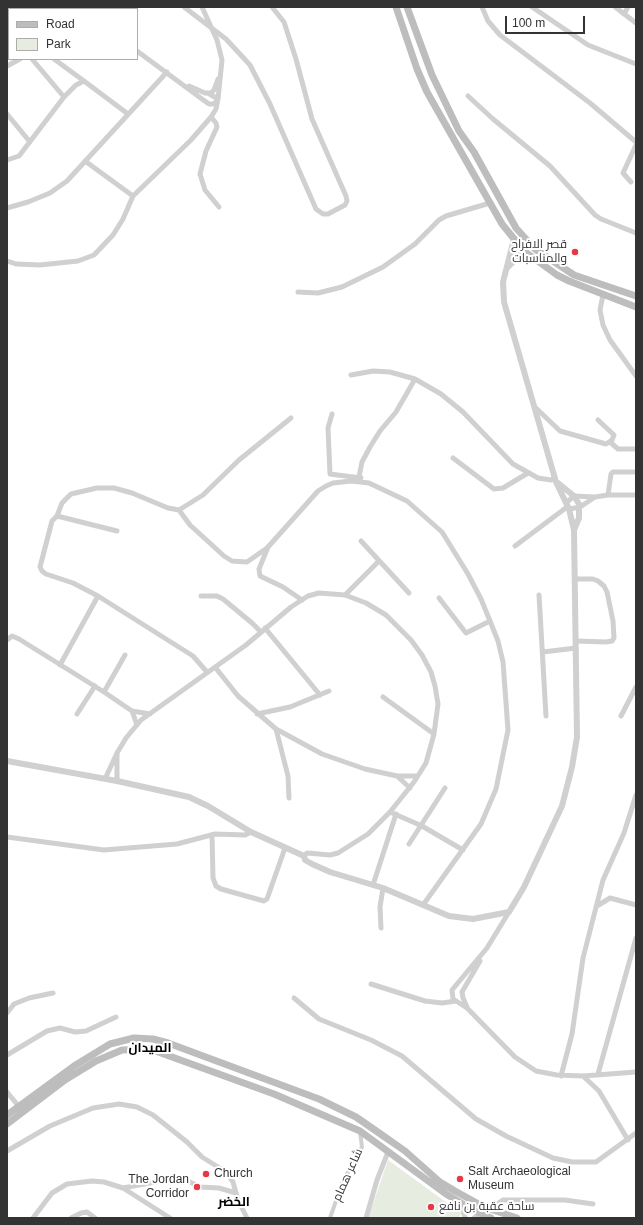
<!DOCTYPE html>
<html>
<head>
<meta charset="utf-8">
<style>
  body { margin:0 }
  #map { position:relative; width:643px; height:1225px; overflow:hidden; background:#fff; font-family:Helvetica,sans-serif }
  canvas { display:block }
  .frame { position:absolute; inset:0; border:8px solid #333; pointer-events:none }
  .legend { position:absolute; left:8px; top:8px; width:130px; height:52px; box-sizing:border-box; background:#fff; border:1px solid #adadad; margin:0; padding:5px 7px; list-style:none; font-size:12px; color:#333 }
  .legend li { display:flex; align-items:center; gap:8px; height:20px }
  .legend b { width:20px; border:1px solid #adadad }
  .scale { position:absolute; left:505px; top:16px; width:80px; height:18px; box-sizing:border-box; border:2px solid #333; border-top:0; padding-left:5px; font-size:12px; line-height:14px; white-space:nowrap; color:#333; -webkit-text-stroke:3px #fff; paint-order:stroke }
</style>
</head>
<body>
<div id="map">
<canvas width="643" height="1225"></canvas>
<div class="frame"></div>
<ul class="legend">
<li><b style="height:5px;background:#bdbdbd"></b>Road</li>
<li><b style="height:11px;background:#e6ecdf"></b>Park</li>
</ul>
<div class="scale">100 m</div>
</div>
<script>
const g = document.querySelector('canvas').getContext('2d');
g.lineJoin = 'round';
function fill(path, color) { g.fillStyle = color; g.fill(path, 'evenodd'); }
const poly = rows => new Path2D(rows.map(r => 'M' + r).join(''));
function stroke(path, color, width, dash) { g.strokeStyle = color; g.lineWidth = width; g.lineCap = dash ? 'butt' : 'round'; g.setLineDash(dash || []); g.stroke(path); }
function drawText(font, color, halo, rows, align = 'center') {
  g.font = font + ' Helvetica,Cairo,sans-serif'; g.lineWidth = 4; g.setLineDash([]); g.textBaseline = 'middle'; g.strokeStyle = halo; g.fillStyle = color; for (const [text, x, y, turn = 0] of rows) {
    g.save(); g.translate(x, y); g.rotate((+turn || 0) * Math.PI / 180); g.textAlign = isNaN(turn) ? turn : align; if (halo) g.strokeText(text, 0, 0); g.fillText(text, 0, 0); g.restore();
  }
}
const green = poly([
  [388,1160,461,1213,459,1218,368,1218]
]);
const pedestrian = poly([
  [330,1218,343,1181,362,1147,360,1132]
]);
const minor = poly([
  [71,7,73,9],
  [184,7,226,39,250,65,270,104,316,209,323,214,328,214,345,205,347,201,346,196,312,119,296,59,284,22,272,7],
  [482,7,488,21,500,35,590,103,636,142],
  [532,7,588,45,636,64],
  [615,7,636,23],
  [624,14,628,7],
  [137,51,202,99,209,104,214,104,218,99,222,60,217,40,202,7],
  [32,59,64,97],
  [54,59,84,81],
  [7,66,20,59],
  [189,86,205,93,211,93,214,90,218,79],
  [468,96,493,119,550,166,595,215,601,219,636,233],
  [7,114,30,142],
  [211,117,216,123,217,127,206,151,200,174,205,190,219,207],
  [7,160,19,156,64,97,76,85,84,81,128,114],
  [85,161,133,196],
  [631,182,623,173,636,145],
  [7,208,28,202,50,193,67,181,167,72],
  [7,261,16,264,40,265,78,261,94,255,113,235,123,219,133,196,191,140,211,117,216,109,218,99,208,93],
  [298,292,318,293,342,287,383,267,415,244,439,220,446,216,490,203],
  [603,295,600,310,603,325,610,340,636,376],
  [351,375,373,371,390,372,415,379],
  [537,409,560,431,606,444,612,440,614,435,598,420],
  [332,414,328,428,330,474,361,478],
  [610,442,618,449,636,449],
  [453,458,494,489,503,488,528,473],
  [359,477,362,462,370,447,380,431,396,412,415,379,441,394,463,412,513,464,538,478,551,480,555,477],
  [608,495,611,474,613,472,636,472],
  [566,503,574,496,595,497],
  [569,509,580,507,595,497,608,495,636,495],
  [179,510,190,525,224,556,232,561,247,562,267,548],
  [57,516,62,503,71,494,97,488,114,488,132,493,168,508,179,510,203,495,239,460,291,418],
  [117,531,57,516,52,521,40,567,42,571,46,574,73,583,98,596,193,656,207,672],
  [361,541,409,593],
  [515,546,567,507],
  [576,579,593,579,598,581,604,586,607,592,613,621,614,638,612,641,606,642,576,641],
  [345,595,379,561],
  [539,595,546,716],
  [201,596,217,596,223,599,252,623,261,632],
  [439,598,466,633,490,621],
  [302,600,283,587,260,576,259,569,268,547,318,491,326,486,333,483,351,481,369,483,407,501,442,532,468,574,481,599,490,621,498,641,503,662,508,730,496,789,481,824,423,905],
  [265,628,320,695],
  [7,640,12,636,19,639,104,692,132,711,150,714],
  [543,652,576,648],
  [60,665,98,596],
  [215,667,238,696,276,729,322,754,365,769,397,776,417,776],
  [104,692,125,655],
  [383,697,434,734],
  [132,711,137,725],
  [77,714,95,686],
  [257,714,290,707,329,691],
  [621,716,636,687],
  [276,729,288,776,289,798],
  [117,754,117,781],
  [397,776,410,788],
  [105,779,117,753,126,738,141,720,246,645,291,607,308,596,319,593,345,595,366,603,386,615,411,640,422,655,431,672,435,686,438,704,434,734,426,763,414,782,390,812,368,834,338,853,330,855,307,853,304,856],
  [390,812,422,826,463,850],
  [212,835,213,878,216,886,221,889,264,901,267,899,285,848],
  [7,837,104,850,177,844,215,834,245,835,251,832],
  [409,844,445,788],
  [373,885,396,814],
  [597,906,610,898,636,905],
  [509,912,487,948,452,990,453,999,467,1008,515,1057,536,1071,557,1075,583,1076,636,1072],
  [381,928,380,907,383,888],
  [371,984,425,1001,442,1003,456,1001],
  [294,998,319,1019,371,1040,402,1056,476,1119,506,1136,553,1158,572,1162,596,1162,636,1133],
  [467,1007,463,998,462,992,480,961],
  [7,1013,14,1004,29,998,53,993],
  [7,1055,47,1031,60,1028,75,1032,86,1031,116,1017],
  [598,1074,636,938],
  [561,1076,572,1034,583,958,603,880,624,833,636,795],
  [583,1076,599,1091,628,1140],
  [7,1092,20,1108],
  [7,1151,50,1126,93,1108,119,1104,137,1107,153,1115,187,1142,202,1157,226,1172,233,1182,238,1200,247,1218],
  [123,1188,176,1178,188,1181,200,1187,219,1188,236,1193],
  [461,1203,465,1218],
  [490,1209,503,1200,565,1200,593,1204],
  [33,1218,52,1193,67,1184,92,1181,104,1182,123,1188,170,1218],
  [71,1218,81,1213,87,1212,95,1218],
  [366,1218,377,1180,388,1152],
  [474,1218,480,1213]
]);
const tertiary = poly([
  [507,268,524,251],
  [558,483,574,496,579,504,579,518,574,530],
  [7,761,117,781,189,797,208,806,251,832,304,856,305,860,312,864,330,872,383,888,449,916,473,919,509,912,524,887,562,806,572,767,577,737,574,530,569,509,556,482,504,302,503,282,514,239]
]);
const secondary = poly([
  [396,7,417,69,427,92,502,224,524,251,557,275,569,281,636,307],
  [407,7,432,75,459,131,474,152,516,228,535,249,574,275,636,296],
  [7,1115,74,1066,110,1044,134,1038,153,1039,168,1043,319,1099,356,1117,382,1135,405,1151,440,1182,455,1191,484,1207,517,1218],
  [7,1124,65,1080,96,1061,122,1050,150,1049,274,1094,360,1131,446,1194,471,1209,491,1218]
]);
const markers = [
  [575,252,4,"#e63946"],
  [206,1174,4,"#e63946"],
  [460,1179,4,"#e63946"],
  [197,1187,4,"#e63946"],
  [431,1207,4,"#e63946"]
];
const poiNames = [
  ["قصر الافراح",567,245,"right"],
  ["والمناسبات",567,259,"right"],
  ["Salt Archaeological",468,1172],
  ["Museum",468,1186],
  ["Church",214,1174],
  ["The Jordan",189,1180,"right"],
  ["Corridor",189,1194,"right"],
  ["ساحة عقبة بن نافع",439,1207]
];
const streetNames = [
  ["شاعر همام",348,1175,-66]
];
const neighbourhoodNames = [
  ["الميدان",150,1048],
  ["الخضر",234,1202]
];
fill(green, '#e6ecdf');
stroke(pedestrian, '#d0d0d0', 4);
stroke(minor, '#d0d0d0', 5);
stroke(tertiary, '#d0d0d0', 6);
stroke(secondary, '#bdbdbd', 7);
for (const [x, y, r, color] of markers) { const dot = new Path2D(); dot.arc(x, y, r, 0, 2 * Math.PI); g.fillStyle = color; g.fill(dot); stroke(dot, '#fff', 1.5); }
drawText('12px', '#333', '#fff', poiNames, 'left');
drawText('12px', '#333', '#fff', streetNames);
drawText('bold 13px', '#000', '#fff', neighbourhoodNames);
</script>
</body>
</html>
